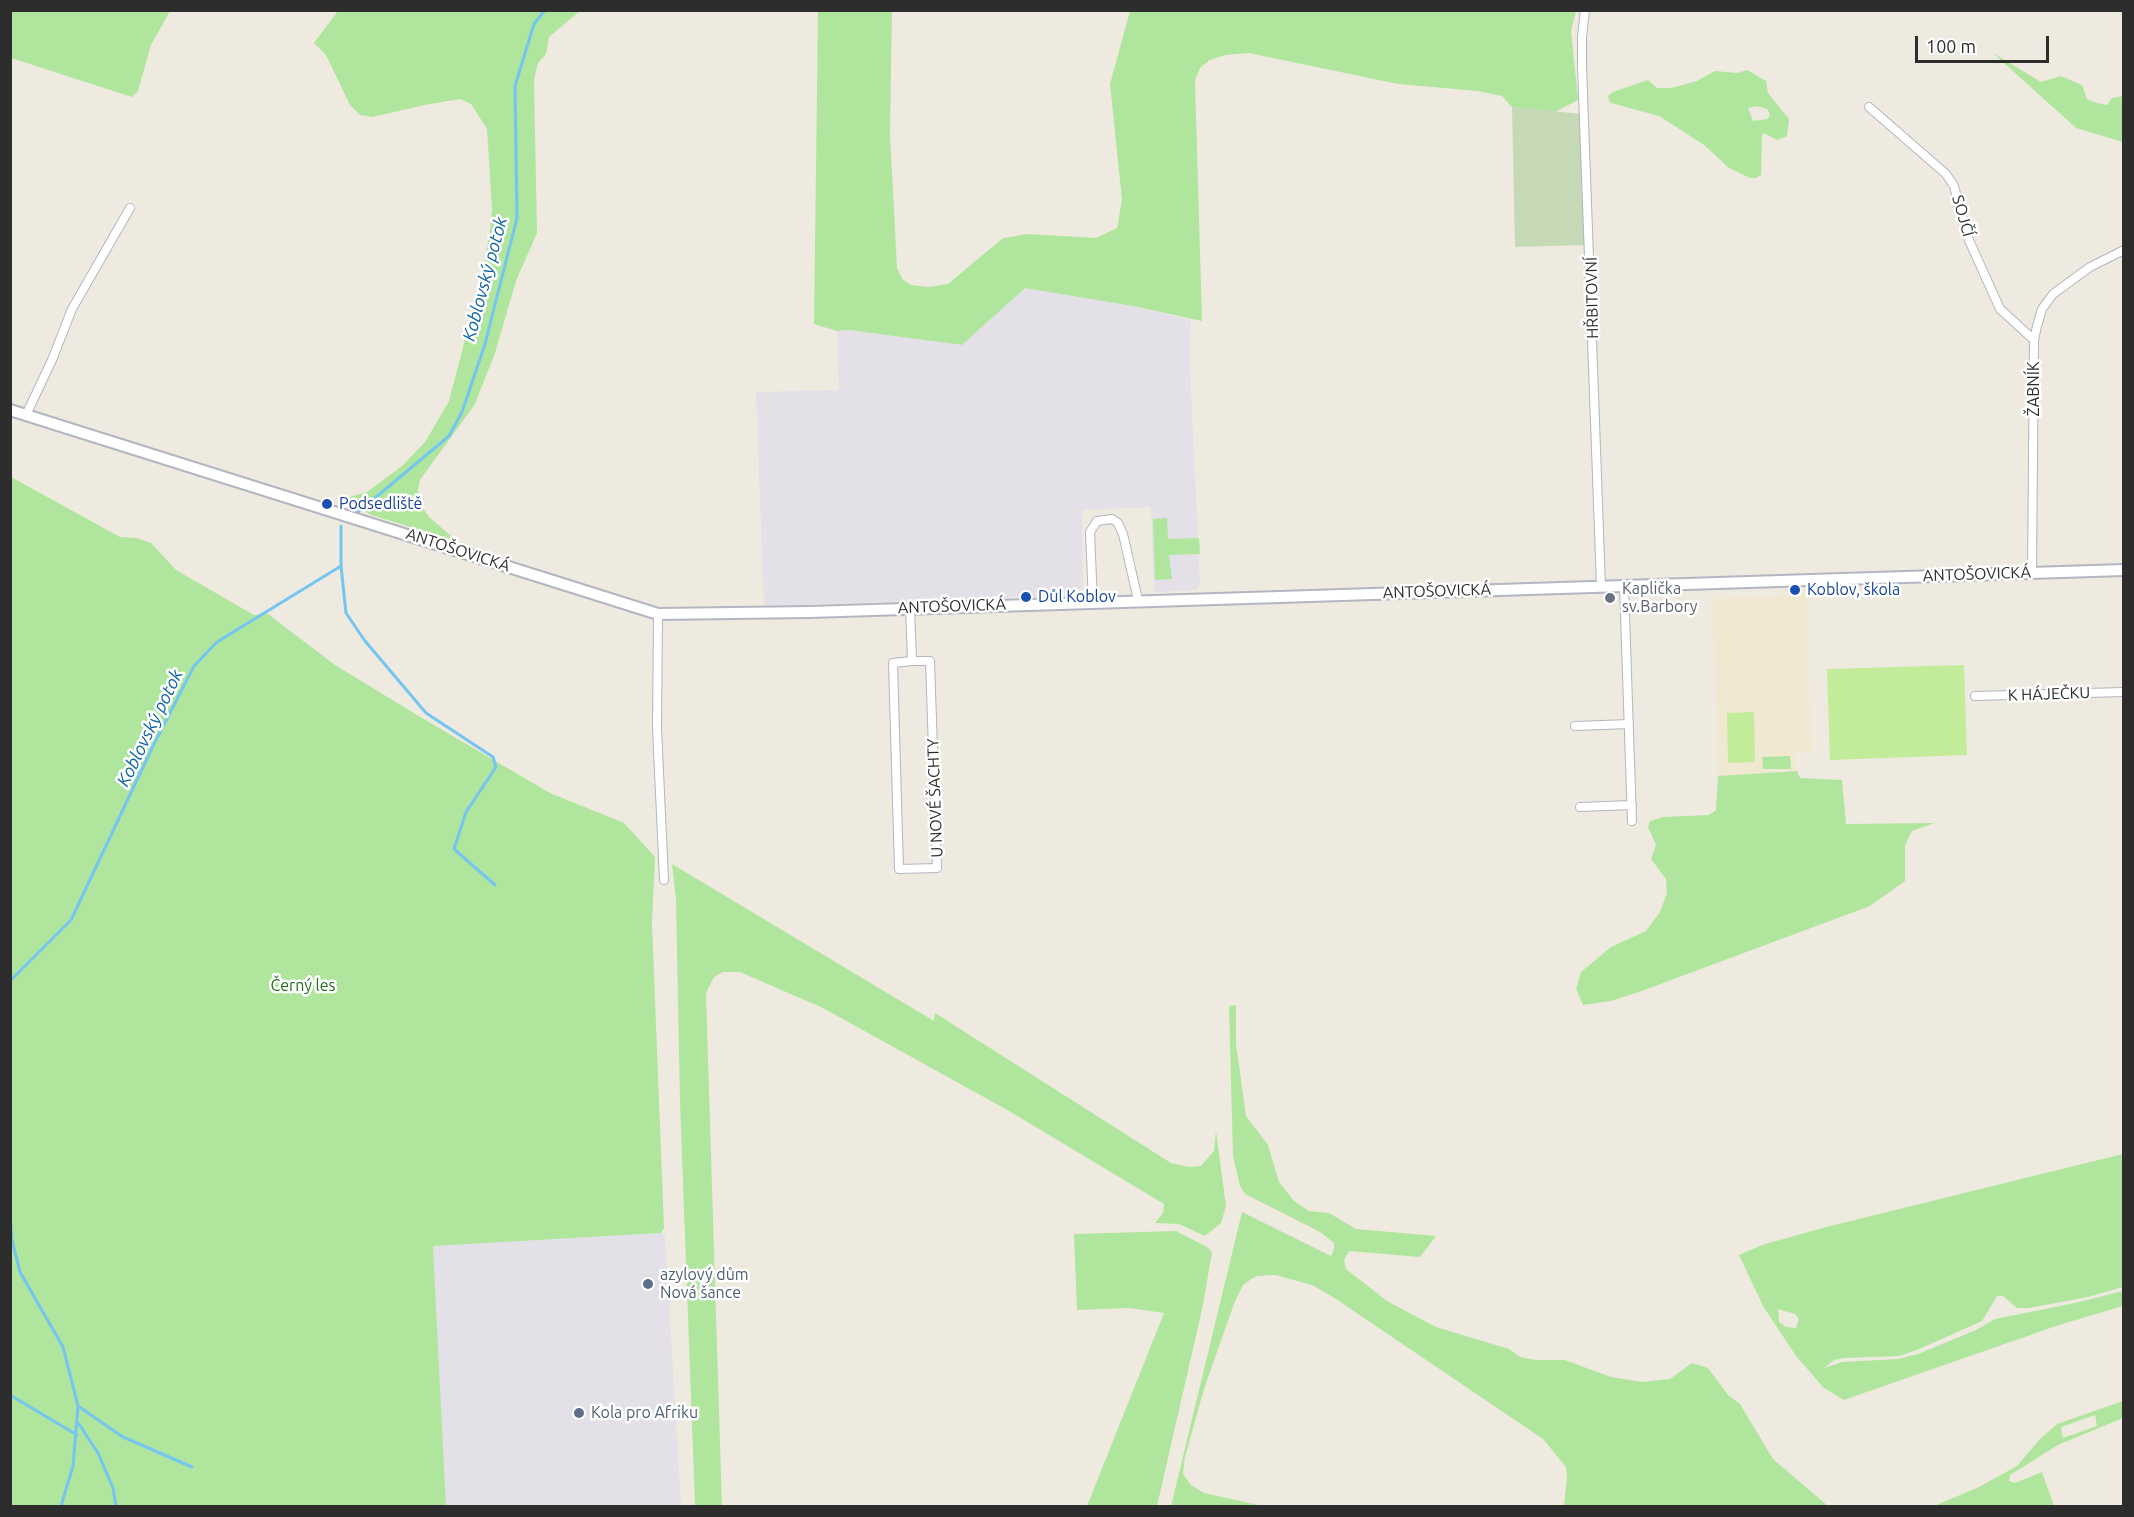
<!DOCTYPE html>
<html>
<head>
<meta charset="utf-8">
<style>
  body { margin:0 }
  #map { position:relative; width:2134px; height:1517px; overflow:hidden; background:#efeae0; font-family:Ubuntu,sans-serif }
  canvas { display:block }
  .frame { position:absolute; inset:0; border:12px solid #2d2d2d; pointer-events:none }
  .scale { position:absolute; left:1915px; top:36px; width:134px; height:27px; box-sizing:border-box; border:3px solid #2d2d2d; border-top:0; padding-left:8px; font-size:18px; line-height:21px; white-space:nowrap; color:#2d2d2d; -webkit-text-stroke:4px #fff; paint-order:stroke }
</style>
</head>
<body>
<div id="map">
<canvas width="2134" height="1517"></canvas>
<div class="frame"></div>
<div class="scale">100 m</div>
</div>
<script>
const g = document.querySelector('canvas').getContext('2d');
g.lineJoin = 'round';
function fill(path, color) { g.fillStyle = color; g.fill(path, 'evenodd'); }
const poly = rows => new Path2D(rows.map(r => 'M' + r).join(''));
function stroke(path, color, width, dash) { g.strokeStyle = color; g.lineWidth = width; g.lineCap = dash ? 'butt' : 'round'; g.setLineDash(dash || []); g.stroke(path); }
function drawText(font, color, halo, rows, align = 'center') {
  g.font = font + ' Ubuntu,sans-serif'; g.lineWidth = 5; g.setLineDash([]); g.textBaseline = 'middle'; g.strokeStyle = halo; g.fillStyle = color; for (const [text, x, y, turn = 0] of rows) {
    g.save(); g.translate(x, y); g.rotate((+turn || 0) * Math.PI / 180); g.textAlign = isNaN(turn) ? turn : align; if (halo) g.strokeText(text, 0, 0); g.fillText(text, 0, 0); g.restore();
  }
}
const industrial = poly([
  [1025,288,1133,306,1191,320,1189,346,1200,583,1197,590,1154,592,1151,507,1082,510,1083,595,764,606,756,392,839,390,837,331,849,330,962,345],
  [661,1233,665,1235,681,1506,446,1506,433,1246]
]);
const education = poly([
  [1806,595,1812,752,1795,752,1796,771,1718,776,1713,598]
]);
const green = poly([
  [10,11,11,10,170,11,151,45,138,91,132,97,11,58],
  [338,11,580,11,549,37,546,54,538,63,534,80,537,233,516,281,495,353,475,404,420,480,418,489,419,502,429,517,457,541,371,515,346,498,367,492,402,466,425,442,449,401,483,271,490,230,492,209,487,129,471,104,460,99,424,105,373,117,360,115,350,105,326,55,314,43],
  [818,11,892,11,890,134,897,268,903,280,911,285,929,287,948,284,1003,238,1028,234,1096,238,1117,228,1122,200,1110,84,1130,11,1576,11,1571,30,1578,100,1555,112,1512,107,1502,96,1478,91,1398,84,1249,53,1225,55,1210,60,1200,68,1195,80,1202,321,1133,306,1025,288,962,345,849,330,837,331,814,324],
  [1993,53,2041,82,2061,76,2082,85,2087,99,2097,103,2107,105,2112,98,2123,96,2123,142,2076,128],
  [1747,70,1766,81,1768,93,1789,119,1787,136,1777,140,1764,133,1762,135,1761,175,1756,178,1750,178,1729,168,1704,145,1659,116,1611,103,1609,101,1608,96,1613,92,1648,80,1657,88,1671,88,1697,81,1715,71,1737,73],
  [1757,106,1767,109,1770,114,1768,119,1753,121,1748,108],
  [11,477,120,537,137,538,151,543,176,570,254,615,268,614,335,665,422,718,550,793,624,823,655,857,652,923,664,1228,661,1233,433,1246,446,1506,11,1506],
  [1167,518,1168,539,1199,538,1200,554,1169,555,1172,579,1155,580,1153,519],
  [1790,756,1791,769,1763,769,1762,757],
  [1797,771,1800,778,1842,780,1846,824,1934,823,1912,831,1905,845,1905,881,1870,906,1639,992,1611,1001,1583,1005,1576,989,1581,972,1611,947,1646,931,1660,912,1667,893,1666,879,1651,859,1656,845,1648,827,1650,821,1663,817,1709,815,1716,810,1718,776],
  [672,864,934,1021,935,1013,1171,1163,1189,1167,1201,1166,1214,1151,1216,1131,1226,1206,1221,1223,1205,1236,1179,1224,1155,1223,1163,1213,1164,1204,1009,1111,823,1008,740,972,723,972,714,977,706,993,722,1506,695,1506,680,1102,676,900],
  [1236,1005,1236,1044,1246,1116,1268,1145,1279,1182,1294,1201,1309,1211,1329,1213,1356,1229,1436,1236,1420,1257,1349,1251,1344,1260,1346,1269,1387,1301,1436,1327,1509,1349,1520,1357,1536,1360,1565,1360,1611,1377,1642,1382,1670,1379,1692,1363,1708,1368,1728,1395,1740,1404,1773,1459,1828,1506,1564,1506,1567,1478,1566,1467,1543,1439,1333,1297,1312,1285,1275,1275,1257,1276,1250,1280,1243,1285,1235,1301,1204,1389,1185,1457,1183,1474,1191,1485,1204,1493,1263,1506,1171,1506,1242,1212,1331,1256,1334,1249,1334,1243,1320,1232,1245,1194,1240,1186,1233,1156,1229,1006],
  [2123,1154,2123,1287,2088,1297,2029,1308,2017,1308,2003,1296,1997,1296,1982,1321,1917,1350,1899,1356,1844,1358,1834,1360,1824,1368,1842,1362,1898,1359,1918,1354,1976,1330,1995,1319,2075,1303,2123,1291,2123,1306,2059,1325,1844,1400,1824,1388,1796,1356,1763,1306,1739,1255,1762,1245,1826,1227],
  [1778,1309,1795,1314,1799,1319,1796,1328,1786,1327,1779,1322],
  [1176,1231,1207,1247,1212,1252,1203,1305,1157,1506,1087,1506,1164,1313,1129,1308,1077,1310,1074,1234],
  [2123,1401,2123,1418,2058,1445,2010,1475,2009,1481,2015,1483,2042,1472,2054,1506,1934,1506,1979,1487,2017,1466,2040,1439,2057,1424],
  [2095,1415,2097,1426,2063,1438,2061,1427]
]);
const cemetery = poly([
  [1512,107,1581,114,1586,245,1515,247]
]);
const pitch = poly([
  [1964,665,1967,755,1830,760,1827,669],
  [1754,712,1755,762,1728,763,1727,713]
]);
const stream = poly([
  [357,513,449,436,462,412,485,344,517,218,515,86,534,24,545,10],
  [341,566,346,613,365,641,426,713,493,757,496,767,466,812,454,849,495,885],
  [10,981,71,920,152,748,194,666,217,642,341,566,341,526],
  [10,1213,12,1240,20,1272,63,1347,78,1406,73,1466,61,1506],
  [10,1395,77,1435],
  [78,1406,123,1437,192,1467],
  [79,1424,98,1453,113,1488,116,1506]
]);
const street = poly([
  [1585,10,1582,37,1582,66,1601,586],
  [1869,107,1946,174,1954,186,1968,238,2000,309,2034,340],
  [26,415,52,360,72,309,130,208],
  [2032,573,2034,340,2037,326,2042,309,2053,294,2090,267,2124,250],
  [1624,585,1632,821],
  [1093,602,1090,532,1097,521,1112,519,1118,523,1123,534,1138,600],
  [910,607,912,661,893,663,899,869,937,868,930,661,912,661],
  [658,614,657,728,664,880],
  [1975,696,2124,692],
  [1575,726,1629,724],
  [1580,807,1632,805]
]);
const secondary = poly([
  [10,410,658,614,810,612,2124,570]
]);
const markers = [
  [327,504,6,"#1a4fb4"],
  [1795,590,6,"#1a4fb4"],
  [1026,597,6,"#1a4fb4"],
  [1610,598,6,"#6b7280"],
  [648,1284,6,"#5c6f8a"],
  [579,1413,6,"#5c6f8a"]
];
const streetNames = [
  ["SOJČÍ",1963,216,74],
  ["HŘBITOVNÍ",1592,298,-91],
  ["ŽABNÍK",2034,389,-90],
  ["ANTOŠOVICKÁ",458,550,18],
  ["ANTOŠOVICKÁ",1977,574,-2],
  ["ANTOŠOVICKÁ",1437,591,-2],
  ["ANTOŠOVICKÁ",952,606,-2],
  ["K HÁJEČKU",2049,694,-2],
  ["U NOVÉ ŠACHTY",935,798,-92]
];
const transitNames = [
  ["Podsedliště",339,504],
  ["Koblov, škola",1807,590],
  ["Důl Koblov",1038,597]
];
const worshipNames = [
  ["Kaplička",1622,589],
  ["sv.Barbory",1622,607]
];
const parkNames = [
  ["Černý les",303,986]
];
const serviceNames = [
  ["azylový dům",660,1275],
  ["Nová šance",660,1293],
  ["Kola pro Afriku",591,1413]
];
const waterNames = [
  ["Koblovský potok",485,279,-75],
  ["Koblovský potok",150,728,-64]
];
fill(industrial, '#e3e0e7');
fill(education, '#f0e8d0');
fill(green, '#b0e59d');
fill(cemetery, '#c5d9b7');
fill(pitch, '#c2ec99');
stroke(stream, '#74c5f0', 3);
stroke(street, '#b3b5c1', 10);
stroke(secondary, '#b3b5c1', 14);
stroke(street, '#fff', 8);
stroke(secondary, '#fff', 10);
for (const [x, y, r, color] of markers) { const dot = new Path2D(); dot.arc(x, y, r, 0, 2 * Math.PI); g.fillStyle = color; g.fill(dot); stroke(dot, '#fff', 2); }
drawText('16px', '#2d2d2d', '#fff', streetNames);
drawText('16px', '#164399', '#fff', transitNames, 'left');
drawText('16px', '#5b616d', '#fff', worshipNames, 'left');
drawText('16px', '#256d1b', '#fff', parkNames);
drawText('16px', '#4e5e75', '#fff', serviceNames, 'left');
drawText('italic 18px', '#0d63a2', '#fff', waterNames);
</script>
</body>
</html>
